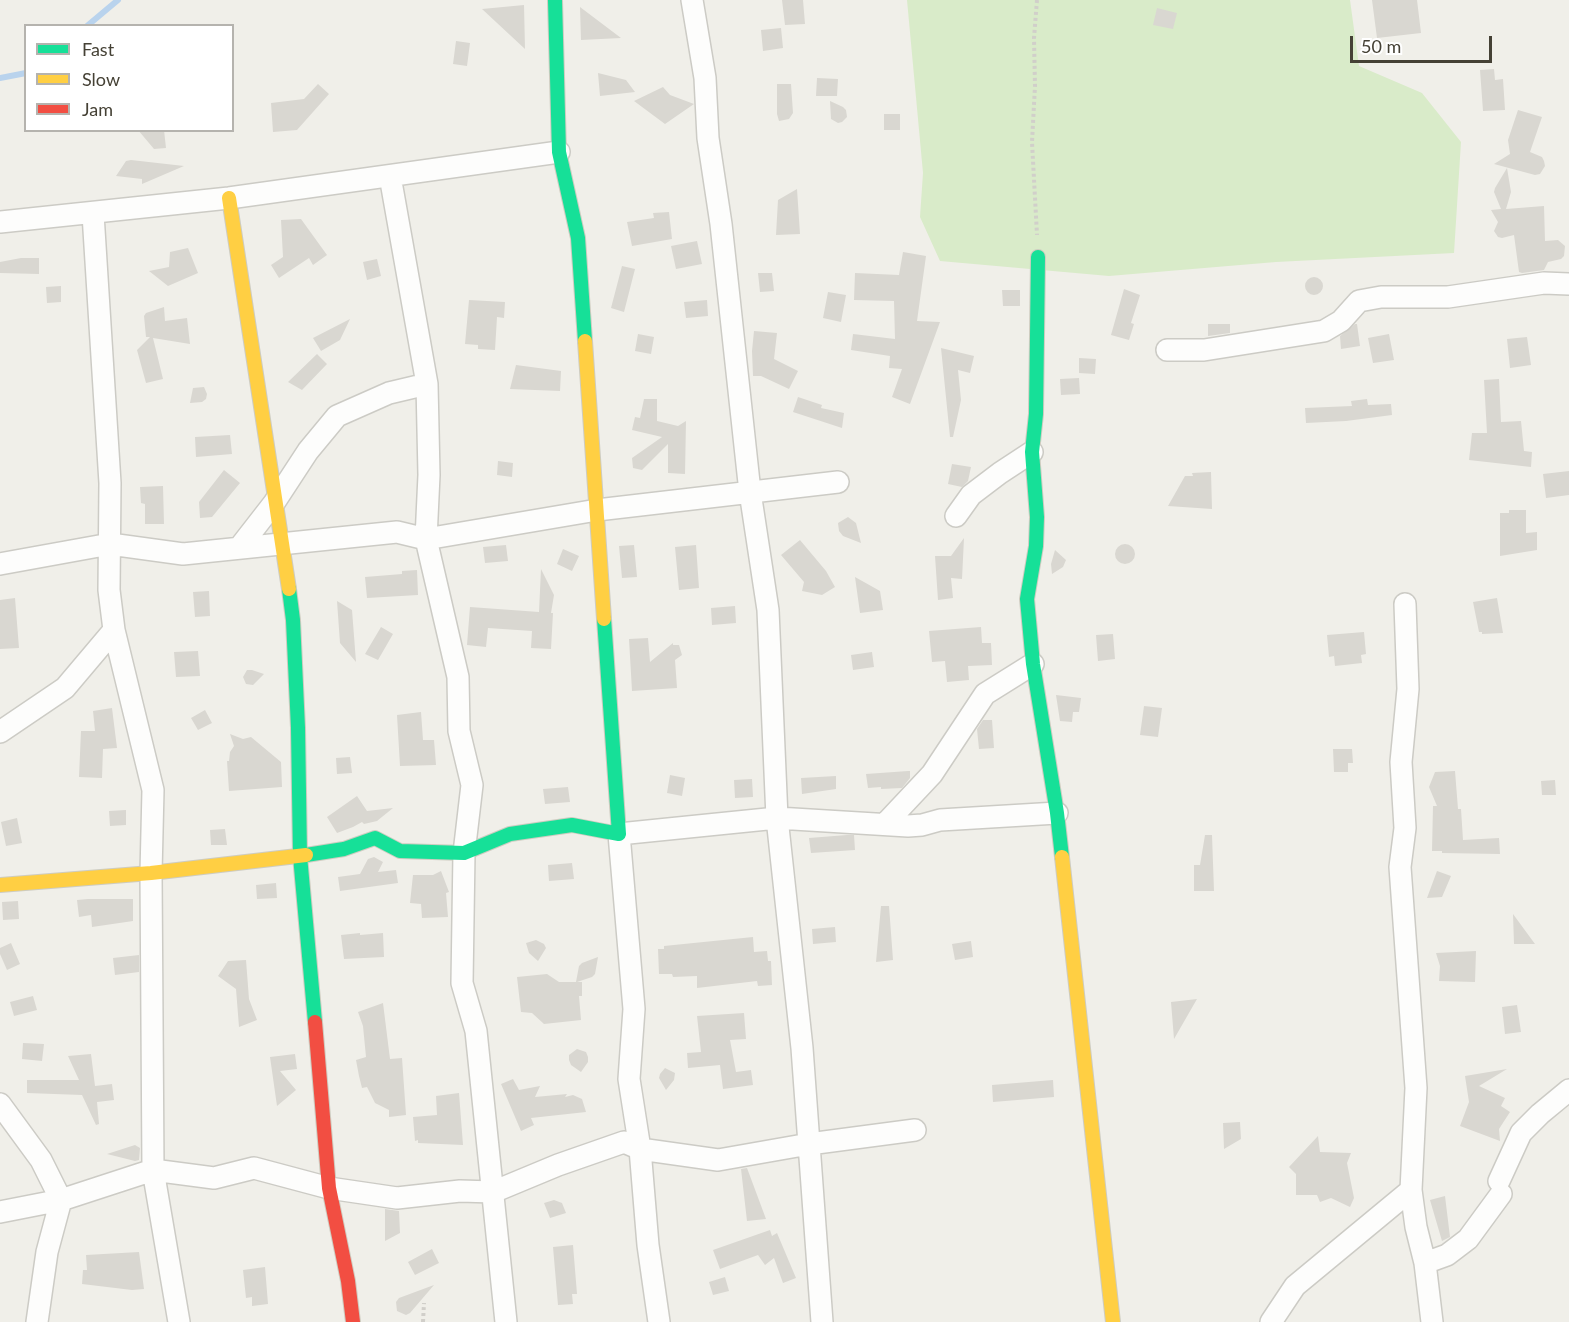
<!DOCTYPE html>
<html>
<head>
<meta charset="utf-8">
<style>
  body { margin:0 }
  #map { position:relative; width:1569px; height:1322px; overflow:hidden; background:#f0efe9; font-family:Lato,sans-serif }
  canvas { display:block }
  .legend { position:absolute; left:24px; top:24px; width:210px; height:108px; box-sizing:border-box; background:#fff; border:2px solid #b5b3ae; margin:0; padding:8px 10px; list-style:none; font-size:18px; color:#454135 }
  .legend li { display:flex; align-items:center; gap:12px; height:30px }
  .legend b { width:30px; border:2px solid #b5b3ae }
  .scale { position:absolute; left:1350px; top:36px; width:142px; height:27px; box-sizing:border-box; border:3px solid #454135; border-top:0; padding-left:8px; font-size:18px; line-height:21px; white-space:nowrap; color:#454135; -webkit-text-stroke:4px #fff; paint-order:stroke }
</style>
</head>
<body>
<div id="map">
<canvas width="1569" height="1322"></canvas>
<ul class="legend">
<li><b style="height:8px;background:#16e098"></b>Fast</li>
<li><b style="height:8px;background:#ffcf43"></b>Slow</li>
<li><b style="height:8px;background:#f24e42"></b>Jam</li>
</ul>
<div class="scale">50 m</div>
</div>
<script>
const g = document.querySelector('canvas').getContext('2d');
g.lineJoin = 'round';
function fill(path, color) { g.fillStyle = color; g.fill(path, 'evenodd'); }
const poly = rows => new Path2D(rows.map(r => 'M' + r).join(''));
function stroke(path, color, width, dash) { g.strokeStyle = color; g.lineWidth = width; g.lineCap = dash ? 'butt' : 'round'; g.setLineDash(dash || []); g.stroke(path); }
const green = poly([
  [907,0,1350,0,1359,66,1422,93,1461,142,1454,253,1276,262,1109,276,940,261,920,217,923,173]
]);
const stream = poly([
  [87,26,118,0],
  [0,78,26,73]
]);
const building = poly([
  [782,0,803,0,805,24,785,25],
  [1372,0,1417,0,1421,33,1377,38],
  [524,5,525,49,482,9],
  [580,7,621,38,581,40],
  [1157,8,1177,13,1173,29,1153,25],
  [781,28,783,48,763,51,761,30],
  [456,41,470,43,467,66,453,64],
  [1494,69,1495,80,1503,79,1505,110,1483,111,1480,70],
  [598,73,626,80,635,92,600,96],
  [817,78,838,79,837,96,816,96],
  [318,84,329,94,297,130,273,132,271,103,304,99],
  [777,84,791,84,793,113,789,119,779,121,777,114],
  [663,87,670,95,694,104,665,124,634,101],
  [830,101,843,107,846,110,847,117,842,122,838,123,831,119],
  [1518,110,1542,117,1530,152,1542,157,1544,161,1545,166,1540,174,1535,175,1494,164,1510,154,1508,140],
  [884,114,900,114,900,130,884,130],
  [138,130,164,130,166,148,154,149],
  [131,160,184,166,142,184,142,179,116,176,126,161],
  [1507,168,1511,192,1506,209,1544,206,1545,241,1558,240,1565,246,1564,256,1561,259,1548,262,1544,270,1522,273,1519,272,1514,235,1502,238,1498,237,1494,231,1498,222,1491,210,1501,209,1494,192,1495,188],
  [797,189,800,234,776,235,778,200],
  [669,212,672,239,632,246,627,222,654,218,653,213],
  [301,219,327,255,313,265,309,258,279,278,271,265,283,257,281,220],
  [697,241,702,264,676,269,671,246],
  [188,248,198,273,168,286,149,271,169,267,170,252],
  [903,252,926,256,917,321,940,322,910,404,892,397,902,369,889,368,890,356,851,350,853,334,895,339,894,301,854,300,855,273,899,275],
  [21,258,39,258,39,274,0,273,0,262],
  [377,259,381,276,367,280,363,262],
  [622,266,635,269,624,312,611,308],
  [758,273,772,273,774,291,760,292],
  '1305 286a9 9 0 1 1 18 0a9 9 0 1 1-18 0Z',
  [61,286,61,302,47,303,46,287],
  [1124,289,1140,295,1131,323,1134,324,1129,340,1111,335],
  [1002,290,1020,290,1020,306,1003,306],
  [828,292,846,295,841,322,823,318],
  [469,300,505,302,504,318,497,317,495,350,478,349,478,345,465,344],
  [707,300,708,316,686,318,684,302],
  [164,307,165,321,187,318,190,344,153,338,163,379,146,383,137,350,150,337,146,337,144,316,146,313],
  [350,319,340,340,321,351,313,338],
  [1208,324,1230,324,1230,333,1208,336],
  [1355,324,1357,324,1360,346,1341,349,1340,336],
  [754,331,777,333,774,359,798,371,789,389,761,376,753,376,752,351],
  [638,334,654,337,651,354,635,351],
  [1389,334,1394,360,1373,363,1368,338],
  [1527,337,1531,365,1510,368,1507,339],
  [941,348,974,356,970,373,958,370,961,400,953,437,950,437],
  [317,354,327,364,302,390,288,382],
  [1079,358,1096,359,1095,374,1079,373],
  [516,365,561,371,560,391,510,389],
  [1079,378,1080,394,1061,395,1060,379],
  [1499,379,1501,422,1521,421,1524,451,1532,452,1531,467,1469,460,1472,433,1487,433,1484,380],
  [204,387,207,394,206,399,202,402,190,403,193,388],
  [798,397,822,405,821,408,844,413,842,428,793,412],
  [644,399,657,399,657,421,678,426,686,421,685,474,668,473,668,444,642,470,633,468,632,458,662,437,632,430,635,417,640,418],
  [1367,399,1368,405,1391,404,1392,415,1346,421,1306,423,1305,408,1352,406,1351,401],
  [230,435,232,454,196,457,195,437],
  [498,461,513,463,512,477,497,475],
  [952,464,971,467,968,481,962,487,948,484],
  [224,470,240,483,212,517,200,518,199,502],
  [1569,471,1569,495,1546,498,1543,474],
  [1211,472,1212,509,1168,506,1185,476,1193,476,1192,473],
  [163,486,164,524,145,524,145,504,141,503,140,487],
  [1509,510,1526,510,1526,533,1537,532,1537,550,1500,556,1500,513,1509,513],
  [848,517,856,523,861,543,843,536,839,531,838,523],
  [964,538,962,579,951,578,953,598,938,600,935,556,951,556],
  [800,540,826,571,835,587,822,595,802,591,804,582,781,555],
  '1115 554a10 10 0 1 1 20 0a10 10 0 1 1-20 0Z',
  [506,545,508,561,485,563,483,547],
  [634,545,637,577,622,578,619,546],
  [696,545,699,588,679,590,675,547],
  [563,549,579,556,572,571,557,564],
  [1055,550,1066,560,1063,567,1052,574,1051,564],
  [541,569,554,595,551,613,553,613,551,649,531,648,532,631,488,628,486,647,467,645,470,607,539,612],
  [417,570,418,595,367,598,365,577,402,574,402,571],
  [855,577,880,591,883,610,860,613],
  [209,591,210,616,195,617,193,592],
  [15,598,19,648,0,649,0,600],
  [1497,598,1503,633,1482,634,1482,632,1479,632,1473,602],
  [337,601,352,610,356,662,340,643],
  [735,606,736,623,712,625,711,608],
  [381,627,393,634,378,660,365,654],
  [981,627,982,643,991,643,992,665,968,666,969,680,947,682,945,661,932,662,929,631],
  [1364,632,1366,654,1361,655,1362,663,1335,666,1334,656,1329,657,1327,635],
  [1113,634,1115,659,1098,661,1096,635],
  [648,638,650,662,673,643,673,645,679,645,682,655,675,660,677,688,632,691,629,639],
  [198,651,200,676,176,677,174,652],
  [872,652,874,667,853,670,851,655],
  [247,670,252,670,264,674,253,685,246,684,243,677],
  [1056,695,1081,698,1079,712,1073,712,1072,722,1060,721],
  [1144,706,1162,708,1158,737,1140,735],
  [112,708,117,748,103,749,102,778,79,777,81,731,95,731,93,711],
  [205,710,212,723,198,730,191,718],
  [421,712,423,740,434,740,436,765,400,766,397,715],
  [983,720,992,720,994,748,979,749,977,729],
  [230,734,243,739,251,737,281,762,282,787,229,791,227,761,229,761,230,752,234,746],
  [1333,749,1352,749,1353,763,1348,763,1348,772,1334,772],
  [350,757,352,773,337,774,336,758],
  [908,771,910,771,910,778,902,788,881,789,881,787,868,788,866,774],
  [1455,771,1458,809,1461,809,1463,840,1499,838,1500,854,1442,853,1442,851,1432,851,1433,806,1437,806,1429,787,1435,772],
  [670,775,685,778,682,796,667,793],
  [836,776,836,789,802,794,801,778],
  [752,779,753,797,735,798,734,780],
  [1555,780,1556,795,1542,795,1541,781],
  [568,787,570,802,545,804,543,789],
  [357,796,367,811,393,808,377,821,364,824,362,822,353,827,337,833,327,817],
  [126,810,126,825,110,826,109,811],
  [17,818,22,843,6,846,1,822],
  [225,829,227,845,211,845,210,830],
  [847,835,854,835,855,850,811,853,809,838],
  [1205,835,1212,835,1214,891,1194,891,1194,865,1200,865],
  [374,857,383,862,378,872,396,870,398,883,340,891,338,877,360,874,368,859],
  [572,863,574,879,549,881,548,865],
  [441,871,449,892,446,893,448,917,422,918,421,904,410,903,413,875,433,875],
  [1437,871,1451,876,1442,897,1427,898],
  [276,883,277,898,257,899,256,885],
  [88,899,133,899,133,921,92,927,91,915,79,917,77,900],
  [18,901,19,919,3,920,2,902],
  [881,906,889,906,893,960,876,962],
  [1513,914,1535,944,1514,944],
  [835,927,836,942,813,944,812,929],
  [360,933,360,935,383,933,384,957,344,959,341,935],
  [753,937,754,952,767,951,768,961,771,961,772,985,758,986,757,981,697,988,697,976,673,977,672,974,659,974,658,949,664,949,664,946],
  [536,940,544,944,546,948,538,961,529,953,526,943],
  [971,941,973,957,955,960,952,944],
  [11,943,20,964,7,970,0,954,0,948],
  [1476,951,1475,982,1439,981,1440,966,1436,953],
  [139,955,139,972,115,975,113,958],
  [598,957,595,974,592,977,577,982,582,982,582,996,579,996,581,1020,544,1024,532,1013,521,1012,517,977,547,974,559,982,576,982,579,966,582,963],
  [246,960,249,999,257,1020,239,1027,236,989,218,976,228,961],
  [33,996,37,1010,14,1016,10,1002],
  [1197,999,1174,1039,1171,1002],
  [383,1003,390,1059,402,1058,406,1115,389,1117,389,1110,375,1103,367,1087,362,1088,359,1076,356,1060,366,1057,363,1026,358,1012],
  [1517,1005,1521,1032,1505,1034,1502,1007],
  [744,1013,746,1039,730,1040,736,1072,751,1070,753,1085,723,1089,720,1065,688,1068,687,1053,701,1052,697,1016],
  [23,1043,44,1044,42,1061,22,1059],
  [577,1049,586,1052,588,1057,588,1062,581,1072,571,1065,569,1060,569,1055],
  [91,1054,95,1086,112,1084,114,1100,97,1102,99,1124,96,1125,82,1095,27,1093,27,1080,79,1080,68,1056],
  [295,1054,297,1069,280,1071,296,1090,277,1106,270,1057],
  [665,1068,675,1073,674,1080,666,1090,659,1078,660,1074],
  [1507,1069,1479,1086,1505,1098,1501,1106,1510,1112,1499,1129,1500,1141,1460,1126,1469,1102,1465,1076],
  [513,1079,519,1090,540,1086,535,1097,567,1094,565,1097,573,1095,582,1099,586,1112,531,1118,534,1125,521,1131,501,1084],
  [1053,1080,1054,1097,993,1102,992,1085],
  [459,1093,463,1145,418,1143,418,1140,415,1141,413,1117,437,1115,436,1096],
  [1240,1122,1241,1139,1224,1149,1223,1123],
  [1318,1136,1320,1152,1351,1153,1347,1163,1354,1198,1350,1207,1331,1198,1320,1202,1317,1195,1296,1195,1296,1174,1289,1167],
  [135,1145,140,1148,139,1160,135,1161,107,1154],
  [747,1168,766,1219,747,1221,741,1169],
  [1445,1196,1450,1237,1442,1241,1430,1200],
  [554,1200,562,1203,566,1213,550,1218,544,1203],
  [385,1209,399,1211,400,1233,385,1241],
  [770,1230,772,1236,777,1233,796,1278,783,1283,774,1258,765,1265,758,1255,720,1269,713,1250],
  [573,1245,577,1294,572,1294,573,1304,558,1305,553,1247],
  [432,1249,439,1263,415,1275,408,1262],
  [139,1252,144,1289,132,1290,82,1284,83,1270,87,1270,86,1255],
  [265,1267,268,1304,252,1306,252,1297,246,1298,243,1270],
  [725,1277,729,1291,713,1295,709,1282],
  [434,1285,410,1313,406,1315,397,1311,396,1302,399,1298]
]);
const path = poly([
  [1037,0,1034,38,1035,86,1032,142,1037,235],
  [423,1322,424,1303]
]);
const street = poly([
  [692,0,705,78,708,138,721,224,750,492,768,610,777,818,802,1048,822,1322],
  [93,214,110,483,109,590,114,630,153,790,151,873,153,1170,179,1322],
  [0,222,229,198,559,152],
  [1167,350,1204,350,1324,331,1341,321,1359,301,1381,297,1448,297,1544,283,1569,284],
  [427,384,429,475,426,539,458,677,459,731,472,785,464,853,462,983,476,1031,506,1322],
  [956,516,971,495,1000,473,1032,452],
  [239,548,274,503,308,451,337,416,389,393,427,384,390,176],
  [0,564,110,544,183,554,397,532,426,539,597,510,838,482],
  [1405,604,1408,689,1401,762,1405,828,1400,867,1416,1088,1411,1190,1416,1227,1425,1263,1432,1322],
  [0,732,65,688,114,630],
  [885,824,932,774,985,694,1033,664],
  [0,1104,41,1160,61,1200,47,1252,37,1322],
  [1499,1181,1521,1133,1540,1114,1569,1090],
  [0,1212,61,1200,153,1170,214,1178,254,1168,329,1188,397,1198,460,1191,493,1192,558,1165,624,1142,640,1149,718,1160,809,1144,915,1130],
  [1425,1263,1447,1255,1468,1239,1501,1194],
  [659,1322,648,1245,640,1149,629,1079,634,1009,619,834,777,818,908,826,922,825,940,820,1057,813],
  [1271,1322,1295,1286,1411,1190]
]);
const fast = poly([
  [555,0,559,152,578,238,585,341],
  [1038,257,1036,414,1032,452,1037,517,1036,546,1027,599,1033,664,1057,813,1062,857],
  [289,589,293,620,298,728,300,856,315,1022],
  [306,855,344,849,375,838,400,851,464,853,510,834,572,825,619,834,604,619]
]);
const slow = poly([
  [229,198,289,589],
  [585,341,604,619],
  [1062,857,1113,1322],
  [0,885,151,873,306,855]
]);
const jam = poly([
  [315,1022,329,1188,348,1281,353,1322]
]);
fill(green, '#d9ebc9');
stroke(stream, '#b9d3ed', 6);
fill(building, '#d9d7d1');
stroke(street, '#cccbc5', 24);
stroke(fast, '#ceccc0', 16);
stroke(slow, '#ceccc0', 16);
stroke(jam, '#ceccc0', 16);
stroke(path, '#d1cfca', 4, [3, 3]);
stroke(street, '#fdfdfc', 21);
stroke(fast, '#16e098', 14);
stroke(slow, '#ffcf43', 14);
stroke(jam, '#f24e42', 14);
</script>
</body>
</html>
